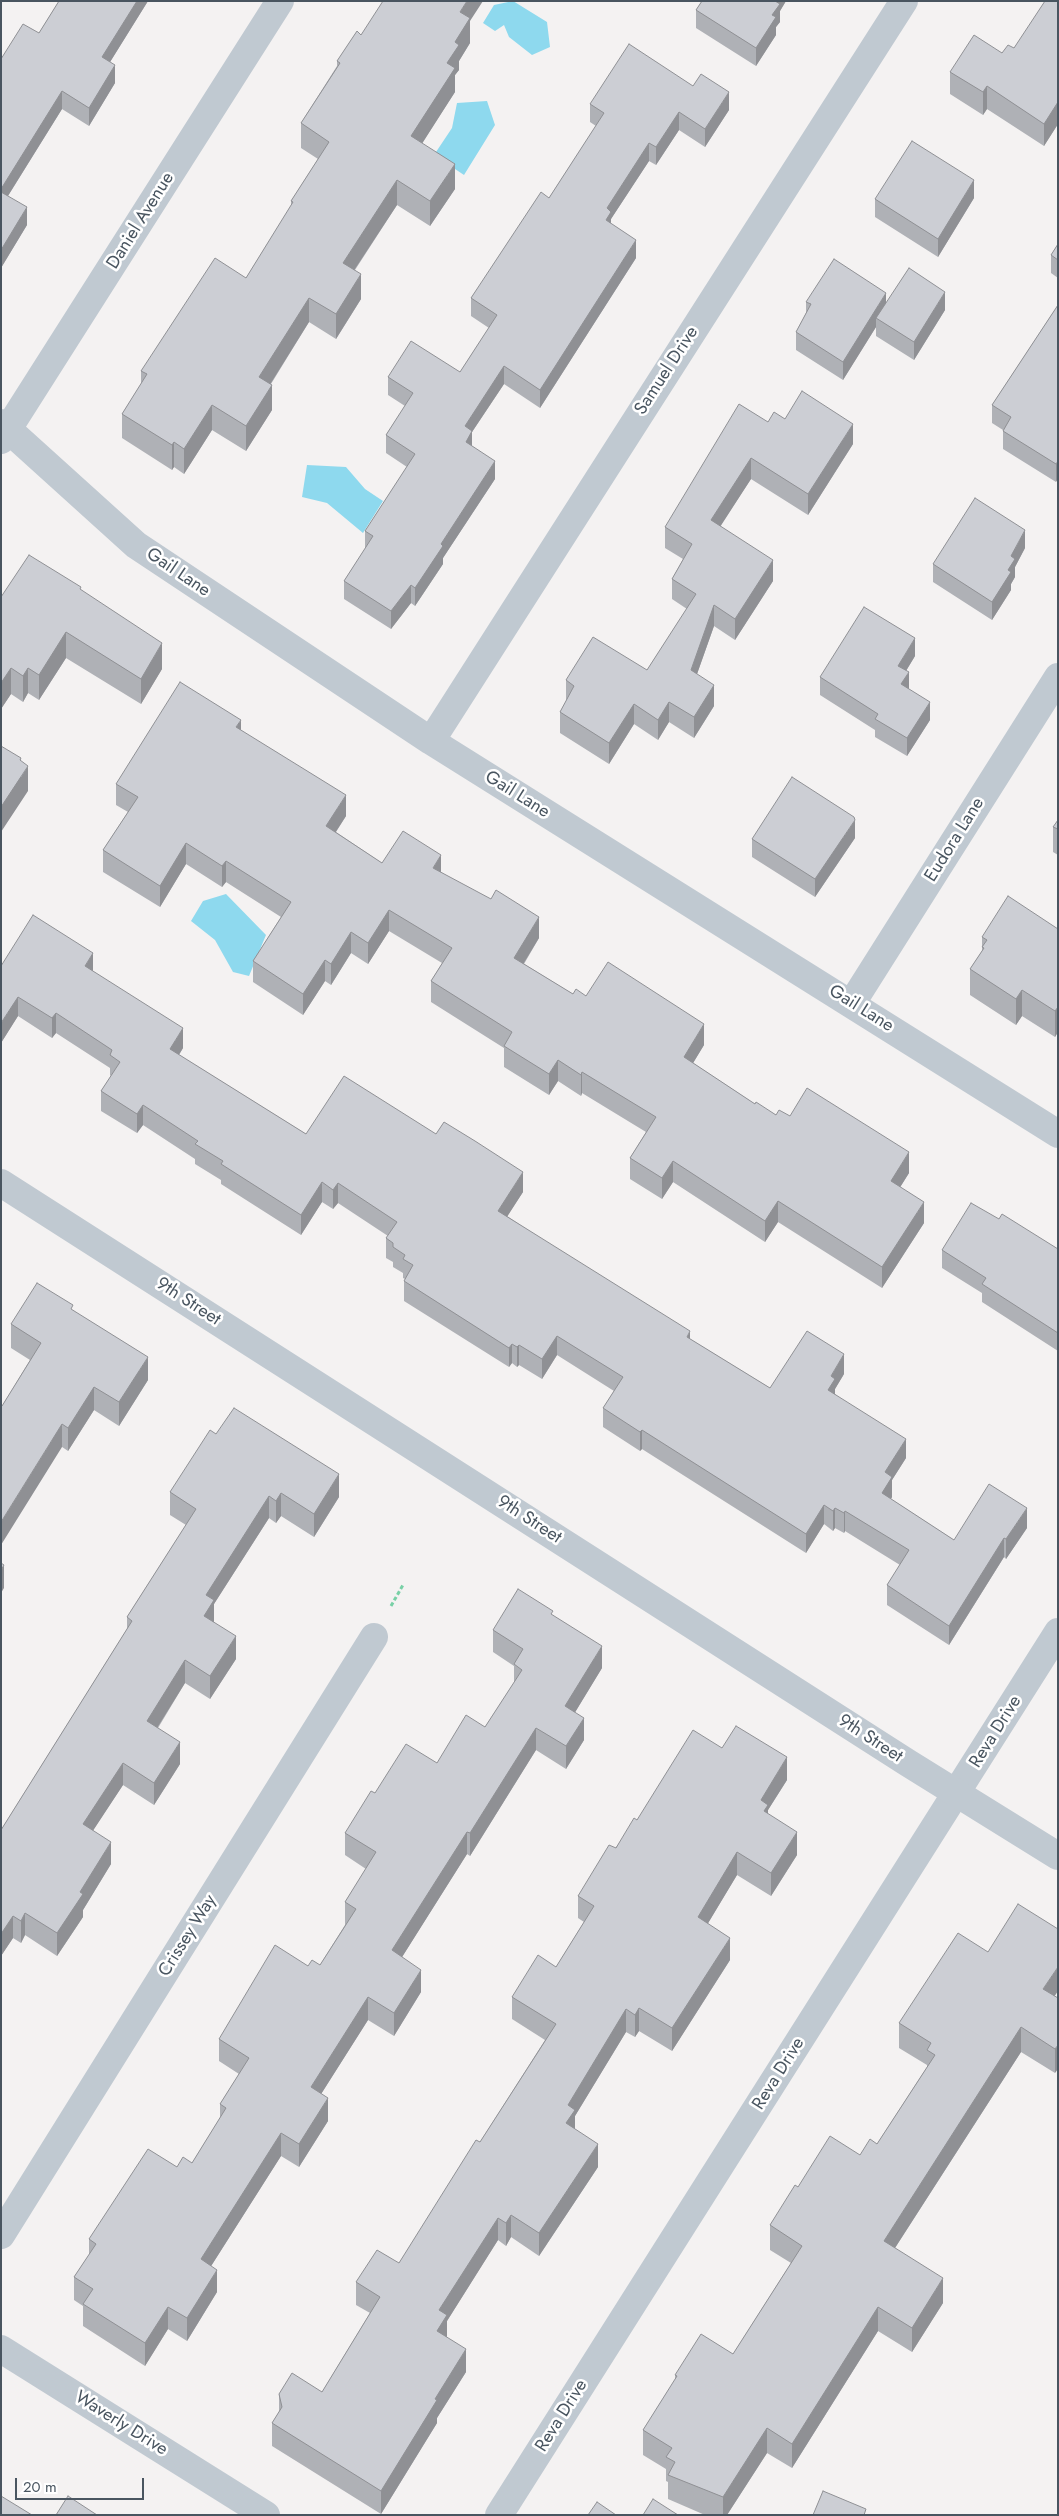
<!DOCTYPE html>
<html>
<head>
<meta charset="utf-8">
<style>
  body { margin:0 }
  #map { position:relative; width:1059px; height:2516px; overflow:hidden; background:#f4f2f2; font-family:Jost,sans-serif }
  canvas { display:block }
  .frame { position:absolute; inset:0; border:2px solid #495560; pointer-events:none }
  .scale { position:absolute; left:15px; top:2478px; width:129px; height:22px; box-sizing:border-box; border:2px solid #495560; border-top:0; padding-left:6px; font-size:15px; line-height:18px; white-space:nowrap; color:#495560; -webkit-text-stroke:4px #fff; paint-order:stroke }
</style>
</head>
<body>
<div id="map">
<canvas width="1059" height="2516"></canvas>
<div class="frame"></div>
<div class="scale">20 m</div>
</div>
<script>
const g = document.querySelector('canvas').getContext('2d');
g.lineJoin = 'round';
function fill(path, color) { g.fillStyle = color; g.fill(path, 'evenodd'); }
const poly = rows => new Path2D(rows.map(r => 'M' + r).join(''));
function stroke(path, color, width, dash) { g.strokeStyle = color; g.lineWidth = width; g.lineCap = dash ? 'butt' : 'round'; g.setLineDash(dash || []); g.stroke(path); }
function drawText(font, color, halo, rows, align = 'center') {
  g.font = font + ' Jost,sans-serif'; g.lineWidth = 5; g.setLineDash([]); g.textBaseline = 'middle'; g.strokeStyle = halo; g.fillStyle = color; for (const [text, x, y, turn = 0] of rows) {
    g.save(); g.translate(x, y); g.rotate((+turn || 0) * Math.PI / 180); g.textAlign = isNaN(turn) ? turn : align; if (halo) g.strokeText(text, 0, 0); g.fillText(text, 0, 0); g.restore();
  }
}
const water = poly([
  [513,1,547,22,550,47,532,55,509,37,504,25,495,31,483,23,494,5],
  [487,101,495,125,464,175,434,155,452,128,457,103],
  [307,465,346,467,365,489,383,501,363,533,327,503,302,497],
  [226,894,266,935,249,976,233,972,215,940,191,921,203,901]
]);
const path = poly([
  [391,1606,403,1585]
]);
const minor = poly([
  [1,423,136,545,431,741,1058,1134],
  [431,741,904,1],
  [852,1003,1058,677],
  [1,2235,374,1637],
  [1,2349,266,2515],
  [499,2515,1058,1632]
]);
const tertiary = poly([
  [1,440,280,1],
  [1,1183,908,1763,1058,1856]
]);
const wall = poly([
  [59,1,148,1,110,62,115,83,89,126,62,109,8,196,27,225,1,268,1,59,39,33],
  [702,1,786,1,780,11,780,22,776,27,776,35,756,66,696,28,696,10],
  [1058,1,1058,124,1044,146,987,109,983,115,950,94,950,72,1014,48],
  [470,21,470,43,459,61,459,70,455,75,455,92,422,143,455,189,430,226,397,205,355,270,361,299,336,339,309,322,271,384,272,410,246,451,212,430,184,474,174,467,172,470,122,438,122,414,141,384,141,371,246,278,291,206,291,201,318,159,301,148,301,123,337,66,337,61,361,35],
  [590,104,729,110,705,147,679,130,656,165,649,161,611,219,611,224,636,258,540,408,504,384,472,432,472,446,495,479,443,558,443,564,415,606,411,603,391,629,344,599,344,581,365,549,365,531,407,467,386,453,386,435,405,406,388,395,388,377,460,372,489,328,471,316,471,298,549,198,596,126,590,122],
  [974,198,938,257,875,217,875,199],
  [1058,244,1058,278,1051,273,1051,255],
  [806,302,945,310,914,360,876,336,876,327,843,380,796,350,796,332,806,313],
  [1058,305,1056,482,1003,449,1003,430,992,423,992,405],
  [785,419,853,444,808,515,751,479,720,526,773,581,735,640,714,626,697,674,714,706,694,738,669,722,658,740,634,724,609,764,560,733,560,712,566,701,566,680,647,670,687,609,672,599,672,579,683,559,665,548,665,527,768,422],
  [1025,548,1015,567,1015,577,1011,584,1011,590,992,620,933,582,933,564],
  [81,590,162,669,141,704,66,658,39,700,28,693,23,702,11,694,1,709,1,597],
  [915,656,906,671,909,689,930,720,907,756,875,737,875,730,820,695,820,677],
  [241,730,346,816,336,832,382,863,441,872,539,938,524,964,573,994,586,996,704,1045,693,1063,755,1104,776,1115,790,1116,909,1173,900,1187,924,1223,882,1288,778,1222,765,1242,673,1182,662,1199,630,1179,630,1158,646,1132,582,1093,581,1096,558,1081,549,1095,504,1067,504,1048,431,1002,431,981,442,963,389,931,368,964,351,953,331,985,325,981,303,1015,253,982,253,961,281,917,226,882,222,887,186,864,160,907,103,872,103,850,128,812,116,805,116,784],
  [1058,820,1058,855,1053,852,1053,827],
  [855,838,815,897,752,857,752,839],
  [33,915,93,971,183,1048,179,1055,306,1134,523,1192,507,1216,690,1339,770,1388,844,1374,835,1389,835,1394,906,1458,892,1480,892,1497,891,1499,954,1540,1027,1528,1006,1559,1004,1557,949,1645,887,1605,887,1585,900,1565,845,1531,844,1533,835,1528,833,1531,824,1524,806,1553,642,1449,640,1451,603,1427,603,1408,614,1391,557,1355,542,1379,519,1365,517,1367,512,1363,509,1367,404,1301,404,1281,405,1279,403,1278,403,1273,393,1267,393,1262,386,1258,386,1238,388,1236,338,1203,333,1209,322,1202,301,1235,221,1184,221,1180,195,1164,195,1159,143,1125,137,1133,101,1111,101,1091,111,1076,110,1075,110,1068,56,1033,52,1038,18,1016,1,1043],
  [1058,929,1058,1032,1055,1037,1022,1016,1016,1025,970,995,970,969,982,951,982,937],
  [1058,1249,1058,1351,982,1302,982,1293,942,1268,942,1250],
  [73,1310,148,1380,119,1426,94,1410,68,1451,2,1406,30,1360,11,1348,11,1324],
  [216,1434,339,1497,314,1537,281,1516,276,1523,269,1518,214,1604,214,1622,236,1659,210,1699,185,1683,158,1728,180,1764,154,1805,123,1785,93,1830,111,1864,83,1910,83,1917,57,1956,25,1935,21,1943,13,1938,1,1956,1,1830,127,1629,127,1617,186,1525,170,1515,170,1492],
  [553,1616,602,1668,575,1712,584,1740,566,1769,536,1750,470,1856,467,1854,402,1957,421,1992,394,2036,368,2020,321,2094,328,2121,299,2167,281,2156,211,2266,217,2292,187,2341,168,2329,145,2366,83,2326,83,2306,74,2300,74,2277,89,2255,89,2239,177,2167,192,2163,220,2118,220,2104,239,2074,219,2061,219,2039,308,1966,320,1965,345,1925,345,1902,366,1869,345,1855,345,1833,375,1793,437,1763,485,1727,514,1683,514,1666,493,1652,493,1630],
  [722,1748,787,1780,768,1810,768,1814,797,1855,771,1896,737,1875,708,1923,730,1960,672,2051,639,2031,635,2037,626,2032,575,2116,575,2129,598,2167,539,2256,511,2237,506,2246,498,2240,447,2321,447,2337,466,2372,437,2418,437,2423,381,2514,272,2446,272,2423,279,2412,279,2394,322,2392,370,2313,356,2305,356,2282,399,2263,480,2142,545,2040,512,2019,512,1997,556,1967,584,1922,578,1918,578,1896,637,1820],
  [1055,1996,1058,1998,1055,2073,1021,2052,895,2248,943,2303,912,2352,878,2331,792,2468,767,2453,727,2515,705,2515,668,2499,668,2482,666,2481,666,2469,643,2455,643,2430,675,2380,675,2375,733,2354,791,2263,770,2250,770,2225,798,2187,860,2155,877,2144,927,2067,927,2065,899,2048,899,2023]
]);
const shadedWall = poly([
  [137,1,148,1,102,75,102,57],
  [467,1,483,1,470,21,470,43,459,61,459,70,455,75,455,92,411,161,411,136,447,63,455,42,460,12],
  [775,1,786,1,780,11,780,22,776,27,776,35,756,66,756,48,772,15],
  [115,65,115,83,89,126,89,108],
  [987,86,987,109,983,115,983,92],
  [62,91,62,109,1,207,1,189],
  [729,92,729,110,705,147,705,129],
  [1058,102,1058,124,1044,146,1044,124],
  [679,112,679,130,656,165,656,147],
  [649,143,649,161,611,219,611,230,606,238,607,208],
  [455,164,455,189,430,226,430,201],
  [397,180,397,205,343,287,343,263],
  [974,180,974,198,938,257,938,239],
  [27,207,27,225,1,268,1,250],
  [636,240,636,258,540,408,540,390],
  [361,274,361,299,336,339,336,314],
  [945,292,945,310,914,360,914,342],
  [886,293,886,311,876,318,876,327,843,380,843,362],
  [309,298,309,322,259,402,259,377],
  [504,366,504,384,472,432,472,449,466,460,465,426],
  [272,385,272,410,246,451,246,426],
  [212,405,212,430,184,474,184,449],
  [853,424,853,444,808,515,808,494],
  [174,442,174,467,172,470,172,445],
  [751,458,751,479,711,541,711,520],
  [495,461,495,479,443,558,443,564,415,606,415,588,441,544],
  [1058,461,1058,479,1056,482,1056,464],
  [1025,530,1025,548,1015,567,1015,577,1011,584,1011,590,992,620,992,602,1008,570,1011,556],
  [773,560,773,581,735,640,735,619],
  [411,585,411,603,391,629,391,611],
  [714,605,714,626,691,691,691,670],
  [66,632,66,658,39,700,39,675],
  [915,638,915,656,898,684,898,666],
  [162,643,162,669,141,704,141,679],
  [11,668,11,694,1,709,1,683],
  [28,668,28,693,23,702,23,676],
  [909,672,909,690,901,684],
  [714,685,714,706,694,738,694,717],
  [669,702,669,722,658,740,658,720],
  [930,702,930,720,907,756,907,738],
  [634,704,634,724,609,764,609,743],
  [241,720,241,741,236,727],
  [21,758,21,777,28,766,28,791,1,832,1,807],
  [346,795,346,816,326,847,326,826],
  [855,820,855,838,815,897,815,879],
  [186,843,186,864,160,907,160,886],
  [441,855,441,876,433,868],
  [226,861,226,882,222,887,222,866],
  [389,910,389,931,368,964,368,943],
  [539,917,539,938,514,979,514,958],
  [351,932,351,953,331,985,331,964],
  [93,953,93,973,85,966],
  [325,960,325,981,303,1015,303,994],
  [1022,990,1022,1016,1016,1025,1016,999],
  [18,997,18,1016,1,1043,1,1023],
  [1058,1007,1058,1032,1055,1037,1055,1011],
  [56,1013,56,1033,52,1038,52,1018],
  [704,1024,704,1045,684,1078,684,1057],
  [183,1028,183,1048,170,1069,170,1049],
  [558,1060,558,1081,549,1095,549,1074],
  [582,1072,582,1093,581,1096,581,1075],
  [143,1105,143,1125,137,1133,137,1114],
  [909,1152,909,1173,891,1202,891,1181],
  [673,1161,673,1182,662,1199,662,1178],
  [523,1172,523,1192,498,1231,498,1211],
  [322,1182,322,1202,301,1235,301,1215],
  [338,1183,338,1203,333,1209,333,1190],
  [778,1201,778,1222,765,1242,765,1221],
  [924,1202,924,1223,882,1288,882,1267],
  [690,1331,690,1351,687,1337],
  [557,1336,557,1355,542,1379,542,1359],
  [512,1344,512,1363,509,1367,509,1348],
  [519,1345,519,1365,517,1367,517,1347],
  [844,1354,844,1374,835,1389,835,1398,828,1390,831,1376],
  [148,1357,148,1380,119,1426,119,1402],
  [94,1387,94,1410,68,1451,68,1428],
  [62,1424,62,1447,1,1545,1,1522],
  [642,1430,642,1449,640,1451,640,1432],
  [906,1439,906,1458,892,1480,892,1497,882,1513,882,1493,885,1472],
  [339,1474,339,1497,314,1537,314,1514],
  [281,1493,281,1516,276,1523,276,1501],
  [269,1496,269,1518,214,1604,214,1623,204,1616,206,1595],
  [824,1505,824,1524,806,1553,806,1534],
  [835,1508,835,1528,833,1531,833,1511],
  [1027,1508,1027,1528,1006,1559,1006,1539],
  [845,1511,845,1531,844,1533,844,1513],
  [1004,1538,1004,1557,949,1645,949,1626],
  [4,1565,4,1588,1,1593,1,1570],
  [236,1636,236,1659,210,1699,210,1676],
  [602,1646,602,1668,565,1729,565,1706],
  [185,1660,185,1683,147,1744,147,1721],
  [584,1718,584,1740,566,1769,566,1746],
  [536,1728,536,1750,470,1856,470,1833],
  [180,1742,180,1764,154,1805,154,1783],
  [787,1757,787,1780,768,1810,768,1828,761,1800],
  [123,1763,123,1785,83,1846,83,1824],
  [467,1832,467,1854,392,1973,392,1950],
  [797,1832,797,1855,771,1896,771,1873],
  [111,1842,111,1864,83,1910,83,1917,57,1956,57,1933,80,1892],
  [737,1852,737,1875,698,1940,698,1917],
  [25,1913,25,1935,21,1943,21,1921],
  [13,1916,13,1938,1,1956,1,1934],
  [730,1938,730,1960,672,2051,672,2028],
  [1058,1967,1058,1991,1043,2014,1043,1989],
  [421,1970,421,1992,394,2036,394,2013],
  [368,1997,368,2020,311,2110,311,2087],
  [639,2008,639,2031,635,2037,635,2015],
  [626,2009,626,2032,575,2116,575,2133,566,2123,568,2105],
  [1021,2027,1021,2052,884,2265,884,2241],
  [1058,2045,1058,2069,1055,2073,1055,2049],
  [328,2098,328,2121,299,2167,299,2144],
  [281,2133,281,2156,201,2282,201,2259],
  [598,2144,598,2167,539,2256,539,2233],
  [511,2215,511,2237,506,2246,506,2223],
  [498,2218,498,2240,447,2321,447,2338,437,2331,439,2310],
  [217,2270,217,2292,187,2341,187,2318],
  [943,2278,943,2303,912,2352,912,2328],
  [168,2307,168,2329,145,2366,145,2343],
  [878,2307,878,2331,792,2468,792,2444],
  [466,2349,466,2372,437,2418,437,2423,381,2514,381,2491,435,2399],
  [767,2428,767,2453,727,2515,723,2515,723,2497]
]);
const building = poly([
  [59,1,137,1,102,57,115,65,89,108,62,91,1,189,1,59,23,24,39,33,59,1],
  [383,1,467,1,460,12,470,18,455,42,459,45,447,63,455,68,411,136,455,164,430,201,397,180,343,263,361,274,336,314,309,298,259,377,272,385,246,426,212,405,184,449,174,442,172,445,122,414,147,374,141,371,215,258,246,278,293,202,291,201,329,142,301,123,340,63,337,61,357,31,361,35,383,1],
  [702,1,775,1,780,4,772,15,776,17,756,48,696,10,702,1],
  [1045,1,1058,1,1058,102,1044,124,987,86,983,92,950,72,974,35,1002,53,1008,45,1014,48,1045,1],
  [629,44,693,86,701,74,729,92,705,129,679,112,656,147,649,143,607,208,611,212,606,220,636,240,540,390,504,366,465,426,472,431,466,442,495,461,441,544,443,546,415,588,411,585,391,611,344,581,373,536,365,531,415,454,386,435,413,393,388,377,411,341,460,372,497,315,471,298,541,192,549,198,604,113,590,104,629,44],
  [912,141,974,180,938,239,875,199,912,141],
  [1,192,27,207,1,250,1,192],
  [1058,244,1058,260,1051,255,1058,244],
  [834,259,886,293,843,362,796,332,811,304,806,302,834,259],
  [909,268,945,292,914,342,876,318,909,268],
  [1058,305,1058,461,1056,464,1003,431,1011,417,992,405,1058,305],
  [802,391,853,424,808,494,751,458,711,520,773,560,735,619,714,605,691,670,714,685,694,717,669,702,658,720,634,704,609,743,560,712,574,686,566,680,593,637,647,670,696,594,672,579,692,544,665,527,739,404,768,422,774,412,785,419,802,391],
  [975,498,1025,530,1011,556,1015,559,1008,570,1011,572,992,602,933,564,975,498],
  [29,555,81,587,80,589,162,643,141,679,66,632,39,675,28,668,23,676,11,668,1,683,1,597,29,555],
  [864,607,915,638,898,666,909,672,901,684,930,702,907,738,875,719,878,714,820,677,864,607],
  [180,682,241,720,236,727,346,795,326,826,382,863,403,831,441,855,433,868,491,899,496,890,539,917,514,958,573,994,576,989,586,996,608,962,704,1024,684,1057,755,1104,756,1102,776,1115,779,1110,790,1116,807,1088,909,1152,891,1181,924,1202,882,1267,778,1201,765,1221,673,1161,662,1178,630,1158,656,1117,582,1072,581,1075,558,1060,549,1074,504,1046,512,1032,431,981,452,948,389,910,368,943,351,932,331,964,325,960,303,994,253,961,291,902,226,861,222,866,186,843,160,886,103,850,138,797,116,784,180,682],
  [1,746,21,758,20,760,28,766,1,807,1,746],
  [792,777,854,817,855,820,815,879,752,839,792,777],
  [1058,820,1058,829,1053,827,1058,820],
  [1008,896,1058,929,1058,1007,1055,1011,1022,990,1016,999,970,969,984,948,982,947,987,940,982,937,1008,896],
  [33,915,93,953,85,966,183,1028,170,1049,306,1134,344,1076,436,1134,444,1122,475,1141,523,1172,498,1211,690,1331,687,1337,770,1388,807,1331,844,1354,831,1376,835,1379,828,1390,906,1439,885,1472,892,1477,882,1493,954,1540,989,1484,1027,1508,1006,1539,1004,1538,949,1626,887,1585,909,1550,845,1511,844,1513,835,1508,833,1511,824,1505,806,1534,642,1430,640,1432,603,1408,623,1377,557,1336,542,1359,519,1345,517,1347,512,1344,509,1348,404,1281,413,1265,403,1259,405,1255,393,1247,393,1243,386,1238,397,1222,338,1183,333,1190,322,1182,301,1215,221,1164,223,1161,195,1144,198,1141,143,1105,137,1114,101,1091,120,1062,110,1055,112,1050,56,1013,52,1018,18,997,1,1023,1,966,33,915],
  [971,1203,999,1219,1002,1214,1058,1249,1058,1333,982,1284,986,1278,942,1250,971,1203],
  [37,1283,73,1305,71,1309,148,1357,119,1402,94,1387,68,1428,62,1424,1,1522,1,1405,2,1406,41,1343,11,1324,37,1283],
  [234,1408,339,1474,314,1514,281,1493,276,1501,269,1496,206,1595,214,1600,204,1616,236,1636,210,1676,185,1660,147,1721,180,1742,154,1783,123,1763,83,1824,111,1842,80,1892,83,1894,57,1933,25,1913,21,1921,13,1916,1,1934,1,1830,132,1621,127,1617,196,1509,170,1492,210,1430,216,1434,234,1408],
  [1,1563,4,1565,1,1570,1,1563],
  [518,1589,553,1611,551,1614,602,1646,565,1706,584,1718,566,1746,536,1728,470,1833,467,1832,392,1950,421,1970,394,2013,368,1997,311,2087,328,2098,299,2144,281,2133,201,2259,217,2270,187,2318,168,2307,145,2343,83,2304,93,2289,74,2277,96,2244,89,2239,148,2149,177,2167,183,2157,192,2163,226,2108,220,2104,249,2058,219,2039,275,1945,308,1966,312,1960,320,1965,356,1909,345,1902,376,1852,345,1833,371,1791,375,1793,406,1744,437,1763,466,1715,485,1727,522,1670,514,1664,523,1649,493,1630,518,1589],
  [736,1726,787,1757,761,1800,768,1805,764,1811,797,1832,771,1873,737,1852,698,1917,730,1938,672,2028,639,2008,635,2015,626,2009,568,2105,575,2110,566,2123,598,2144,539,2233,511,2215,506,2223,498,2218,439,2310,447,2315,437,2331,466,2349,435,2399,437,2400,381,2491,272,2423,282,2407,279,2394,292,2373,322,2392,380,2297,356,2282,377,2250,399,2263,476,2140,480,2142,556,2024,512,1997,538,1955,556,1967,594,1906,578,1896,609,1845,616,1848,634,1818,637,1820,693,1730,722,1748,736,1726],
  [1018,1904,1058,1929,1058,1967,1043,1989,1058,1998,1058,2045,1055,2049,1021,2027,884,2241,943,2278,912,2328,878,2307,792,2444,767,2428,723,2497,668,2475,675,2462,666,2457,672,2448,643,2430,677,2376,675,2375,701,2334,733,2354,802,2246,770,2225,795,2185,798,2187,830,2136,860,2155,870,2139,877,2144,935,2055,927,2050,931,2043,899,2023,958,1933,988,1952,1018,1904],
  [823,2491,866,2509,864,2515,813,2515,823,2491],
  [1,2496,32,2515,1,2515,1,2496],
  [68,2496,97,2515,56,2515,68,2496],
  [653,2499,678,2515,643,2515,653,2499],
  [597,2502,616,2515,588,2515,597,2502]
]);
const streetNames = [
  ["Daniel Avenue",141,221,-58],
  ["Samuel Drive",667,371,-57],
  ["Gail Lane",178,573,34],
  ["Gail Lane",517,795,32],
  ["Eudora Lane",955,840,-58],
  ["Gail Lane",861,1009,32],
  ["9th Street",188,1302,33],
  ["9th Street",529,1520,33],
  ["Reva Drive",996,1732,-58],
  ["9th Street",870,1739,33],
  ["Crissey Way",188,1936,-58],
  ["Reva Drive",779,2074,-58],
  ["Reva Drive",562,2416,-58],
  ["Waverly Drive",121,2424,32]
];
fill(water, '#8ed9ee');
stroke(path, '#78d0a6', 3, [4, 2.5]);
stroke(minor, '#c0c9d1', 28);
stroke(tertiary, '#c0c9d1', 28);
fill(wall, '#afb1b6');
fill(shadedWall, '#8f9094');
fill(building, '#ccced4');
stroke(building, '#8f9094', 1);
drawText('18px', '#495560', '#fff', streetNames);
</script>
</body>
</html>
